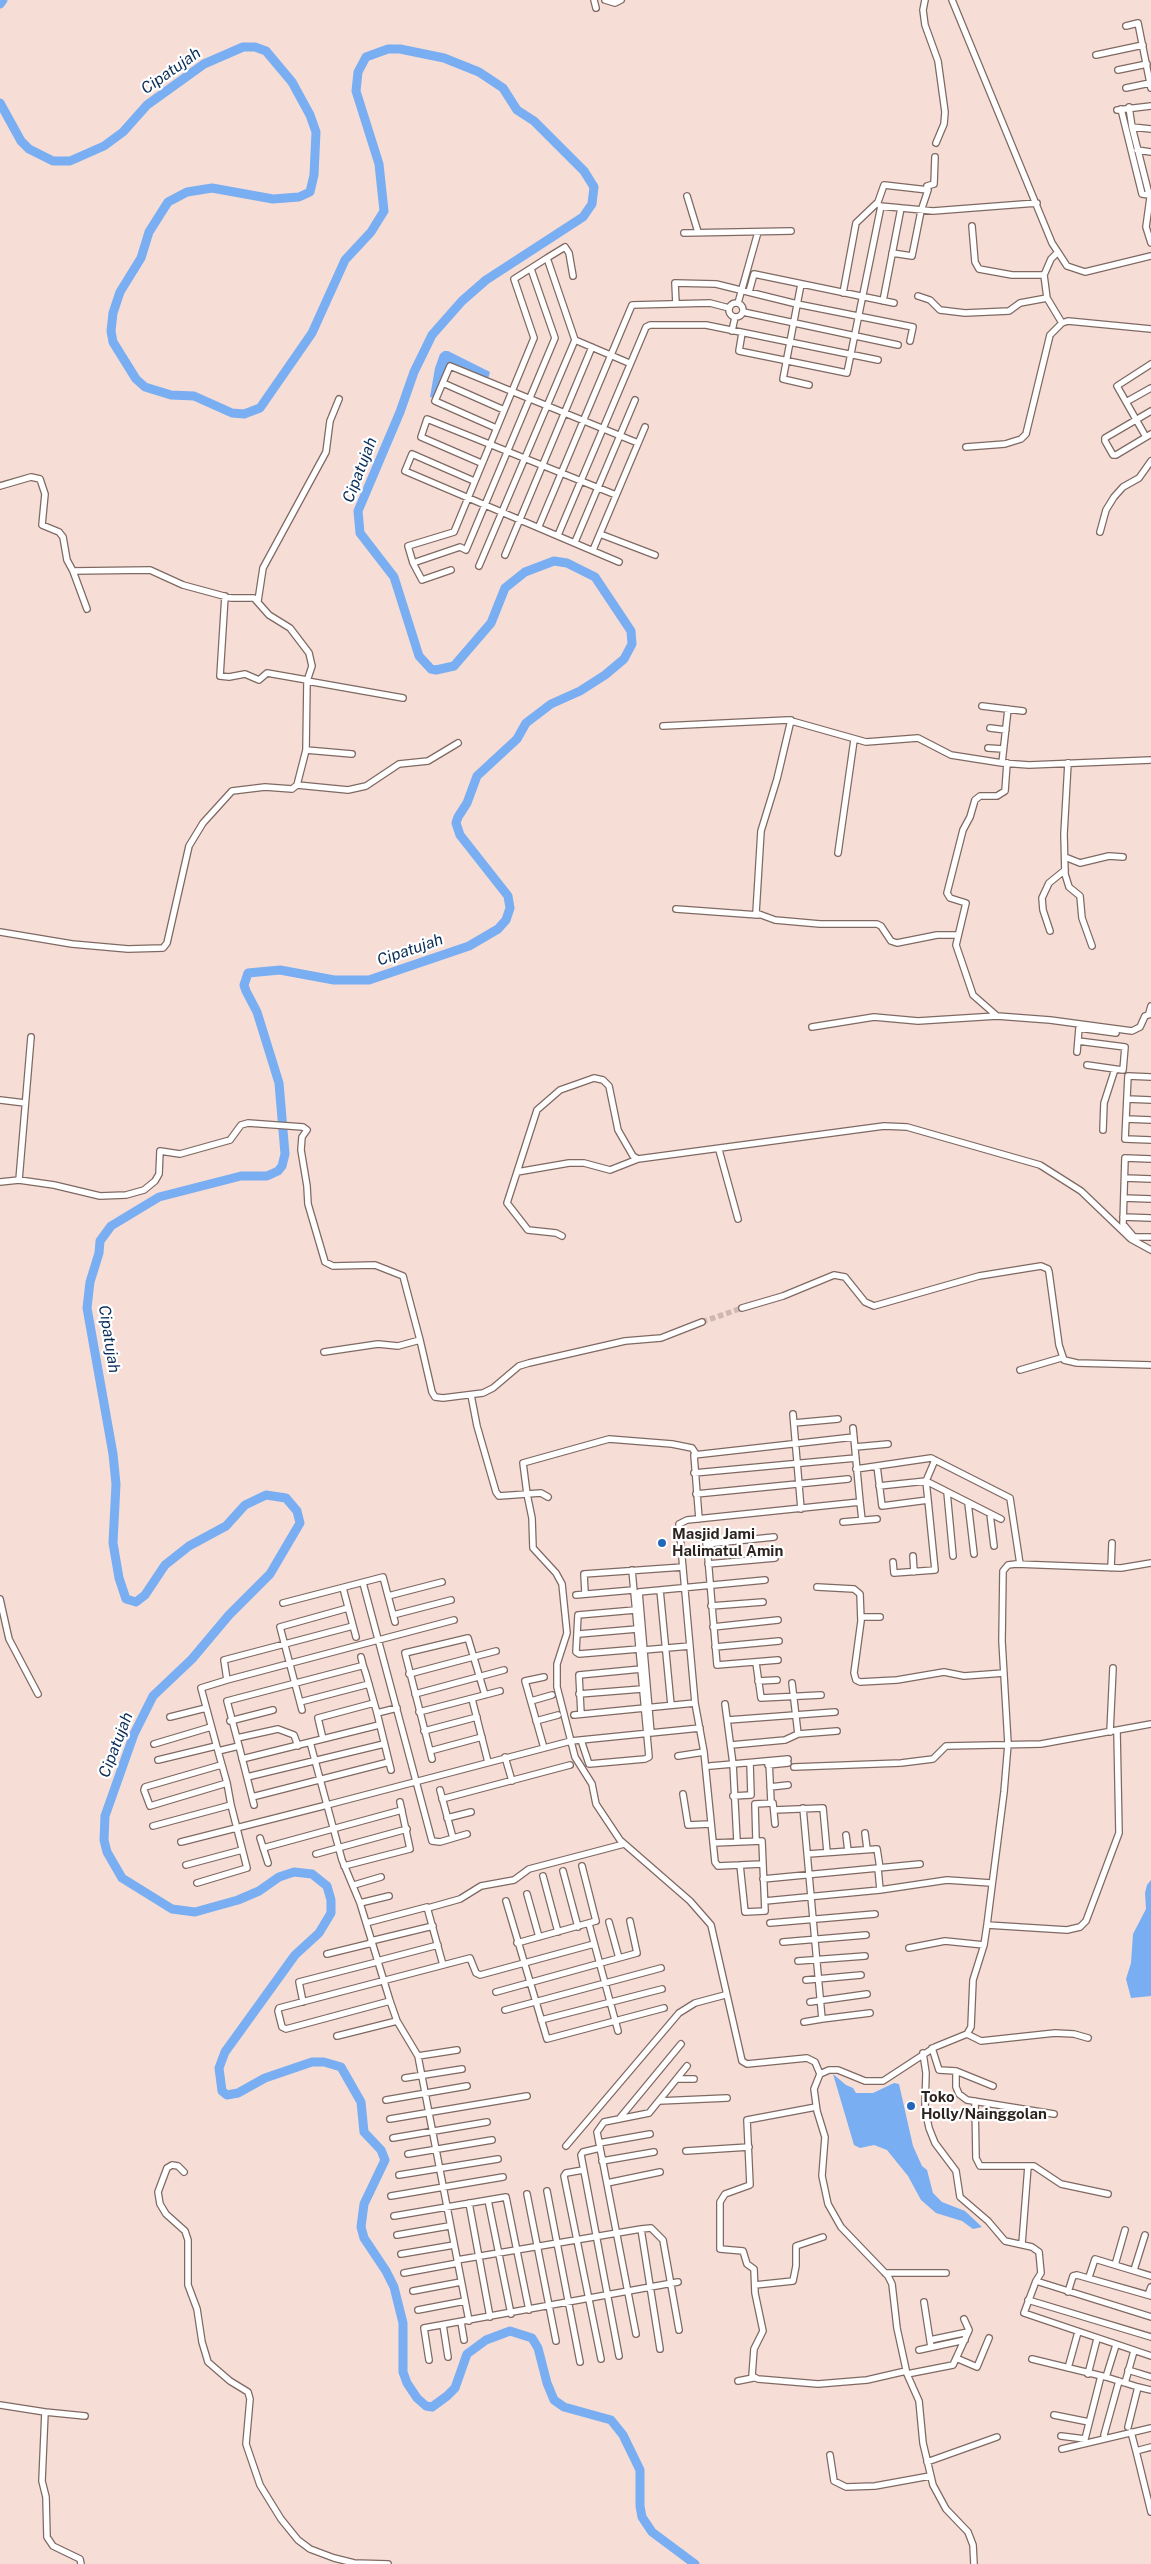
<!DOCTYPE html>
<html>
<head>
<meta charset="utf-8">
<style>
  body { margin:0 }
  canvas { display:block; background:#f6ddd5 }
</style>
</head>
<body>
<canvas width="1151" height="2564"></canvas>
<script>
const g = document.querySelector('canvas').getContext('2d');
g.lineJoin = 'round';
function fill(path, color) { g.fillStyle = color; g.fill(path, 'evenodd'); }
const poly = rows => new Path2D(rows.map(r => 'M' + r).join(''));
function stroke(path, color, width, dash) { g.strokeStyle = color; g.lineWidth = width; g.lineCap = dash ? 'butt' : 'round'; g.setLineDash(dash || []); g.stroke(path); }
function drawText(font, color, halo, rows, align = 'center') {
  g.font = font + ' "Public Sans",sans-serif'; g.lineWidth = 4.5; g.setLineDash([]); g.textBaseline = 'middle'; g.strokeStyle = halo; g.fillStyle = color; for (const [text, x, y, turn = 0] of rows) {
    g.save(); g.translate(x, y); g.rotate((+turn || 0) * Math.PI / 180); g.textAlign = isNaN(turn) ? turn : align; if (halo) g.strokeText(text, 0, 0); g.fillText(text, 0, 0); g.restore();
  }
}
const water = poly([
  [444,351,448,351,490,372,488,379,449,363,434,398,430,397,435,368,440,354],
  [1151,1880,1151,1996,1131,1998,1126,1979,1131,1963,1133,1934,1146,1909,1145,1893,1147,1885],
  [833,2074,846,2085,853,2088,856,2093,873,2093,894,2083,899,2084,913,2146,922,2166,927,2170,933,2193,942,2202,965,2211,982,2227,973,2229,962,2221,936,2213,921,2200,908,2176,887,2150,874,2145,860,2148,854,2145]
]);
const river = poly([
  [0,4,3,0],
  [0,103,21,141,29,149,53,161,70,161,104,146,123,132,147,105,204,64,243,47,255,47,266,51,292,82,310,115,316,132,314,175,310,192,299,197,273,199,212,188,187,192,168,202,149,232,141,258,120,292,113,313,111,331,113,342,136,379,145,387,171,395,194,396,232,413,244,414,260,408,312,333,345,260,371,232,384,211,379,164,356,91,358,72,366,57,388,49,400,49,444,58,479,72,503,88,517,110,534,121,584,171,594,187,592,204,583,217,486,280,462,301,432,335,414,372,400,412,358,511,360,533,394,577,419,656,431,669,436,670,454,666,491,623,505,588,525,572,554,561,567,563,595,577,631,631,632,644,624,659,605,675,580,691,551,704,526,723,517,739,477,776,467,803,458,817,456,823,460,835,508,896,510,908,506,920,498,929,469,946,369,980,334,980,280,970,248,973,244,985,246,991,257,1012,279,1083,285,1154,282,1166,278,1171,267,1176,241,1176,159,1197,111,1226,100,1241,99,1253,90,1282,87,1308,113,1454,116,1484,113,1543,119,1578,126,1599,136,1602,145,1595,165,1565,189,1546,226,1526,245,1505,266,1495,286,1498,297,1511,300,1523,270,1574,229,1615,192,1659,153,1696,134,1734,105,1816,104,1840,107,1852,122,1878,172,1909,195,1912,238,1900,259,1891,279,1877,294,1872,312,1874,327,1886,331,1900,331,1913,319,1933,295,1955,225,2052,219,2068,222,2091,227,2095,238,2093,265,2078,312,2062,324,2062,341,2067,361,2102,364,2132,381,2150,385,2160,364,2204,361,2227,364,2238,386,2271,394,2287,403,2323,403,2372,407,2383,417,2398,426,2406,432,2407,447,2396,455,2388,467,2354,486,2340,510,2331,532,2338,538,2348,547,2383,554,2400,564,2407,611,2420,623,2435,640,2470,640,2506,642,2517,652,2532,695,2564]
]);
const minorTunnel = poly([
  [702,1322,742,1308]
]);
const minor = poly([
  [594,0,596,8],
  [605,0,615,3,621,0],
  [925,0,923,10,925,25,938,61,945,112,944,124,936,143],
  [952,0,1052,243,1067,266,1085,272,1151,256],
  [1126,26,1138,23,1151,88],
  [1096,55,1143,45],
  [1118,70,1147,64],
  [1126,88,1150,83],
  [1129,107,1132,127,1150,198,1146,227,1151,243],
  [1121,109,1142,194,1149,195],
  [1117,110,1151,106],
  [1132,127,1151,129],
  [1137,150,1151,152],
  [687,196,698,232],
  [880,206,933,211,1037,203],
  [972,226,975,262,979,269,1012,275,1044,275],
  [684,233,791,231],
  [892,253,912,256,921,211,928,190,927,186,934,184,935,157],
  [1057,253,1051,259,1044,275,1047,298,1062,323],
  [531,269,555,338,466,550,460,547,413,563,408,546,454,532,534,338,514,279,547,258],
  [801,284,783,379,809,385],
  [749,292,754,274,894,303],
  [843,293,856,223,878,202,884,185,928,190],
  [918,296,930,300,940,310,965,313,1009,311,1020,303,1047,298],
  [883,301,901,208],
  '729 310a7 7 0 1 1 14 0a7 7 0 1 1-14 0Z',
  [738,303,758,232],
  [676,304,675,283,716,284,797,304,913,327,910,341],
  [743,312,898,345],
  [732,331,735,317],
  [742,333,739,351,847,373,881,206],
  [575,340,629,363],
  [443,383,504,410],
  [1126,402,1151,388],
  [1151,411,1105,438,1105,441,1113,455,1116,455,1151,434],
  [496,428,435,401,450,366,638,443],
  [1146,437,1117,386,1151,364],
  [966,447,1005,444,1021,439,1026,434,1050,335,1062,323,1068,321,1151,329],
  [481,463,421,437,427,419,616,495],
  [474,481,412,454,405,471,619,562],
  [0,486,31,477,40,479,45,494,42,525,59,532,63,537,67,560,73,571,150,570,183,585,231,598,254,598,269,615,290,628,309,653,312,666,307,681,306,750,297,785,292,789,265,787,232,791,203,823,189,846,167,943,163,948,128,949,72,944,0,932],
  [539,526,632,305,710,303,729,308],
  [1100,532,1106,510,1114,497,1123,487,1139,478,1151,461],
  [600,534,655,555],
  [558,535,646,327,650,325,706,325,878,360],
  [575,542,635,400],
  [593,550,645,427],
  [505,555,592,347],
  [413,563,422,580,451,570],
  [479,566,575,340,547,258,565,247,569,253,573,276],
  [73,571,87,609],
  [225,596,220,676,229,677,245,674,259,680,267,673,307,680],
  [258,601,263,568,326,452,330,421,339,399],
  [307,681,403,698],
  [982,706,1023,711],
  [791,720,777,779,761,831,756,913,775,920,820,924,877,924,881,926,891,941,897,943,937,935,957,935],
  [663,726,788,720,866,742,918,738,951,755,1002,763,1029,765,1151,760],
  [990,728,1006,730],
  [988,748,1003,749],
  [306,750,352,754],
  [1002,763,1008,709],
  [1068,763,1064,834,1065,874,1069,887,1080,896,1082,918,1092,946],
  [297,785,348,790,366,786,399,764,428,761,458,743],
  [838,853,854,740],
  [1065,857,1080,863,1109,856,1123,857],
  [676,909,758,915],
  [1050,931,1043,910,1042,898,1049,883,1065,870],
  [1149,1013,1151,1006],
  [997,1016,973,995,956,945,966,903,950,898,947,893,963,830,970,817,975,800,980,796,997,796,1005,791,1007,763],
  [812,1027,874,1017,918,1021,997,1016,1050,1020,1132,1031,1140,1027,1145,1016,1151,1014],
  [1078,1041,1125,1047,1123,1070,1115,1069,1104,1103,1103,1130],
  [1077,1052,1079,1028,1116,1033],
  [1087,1065,1115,1069],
  [1151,1077,1128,1076,1125,1139,1151,1140],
  [1127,1099,1151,1100],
  [0,1100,25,1103],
  [1126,1119,1151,1120],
  [719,1150,738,1219],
  [1151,1159,1125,1158,1123,1224,1134,1237,1151,1237],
  [517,1172,569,1163,584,1163,610,1170,638,1159],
  [1125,1178,1151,1179],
  [19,1180,31,1037],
  [0,1182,19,1180,54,1185,100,1196,126,1195,144,1190,155,1181,159,1174,160,1151,180,1154,230,1140,241,1125,248,1123,303,1127,307,1130,302,1137,301,1150,307,1186,308,1204,325,1262,333,1266,375,1265,403,1276,420,1340],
  [1124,1198,1151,1199],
  [1123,1217,1151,1218],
  [562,1236,556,1233,528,1230,507,1203,537,1110,560,1090,594,1078,603,1080,609,1086,618,1130,633,1156,638,1159,884,1126,907,1127,1040,1165,1081,1191,1131,1239,1151,1250],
  [742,1308,783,1296,834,1275,845,1277,865,1302,874,1306,979,1276,1041,1266,1048,1269,1049,1272,1059,1345,1064,1360,1077,1363,1151,1365],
  [324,1352,378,1344,398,1346,420,1340,432,1392,435,1397,443,1398,483,1393,493,1388,519,1366,529,1363,625,1341,661,1338,702,1322],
  [1020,1370,1061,1358],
  [471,1395,477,1426,496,1492,499,1496,527,1494,532,1518,533,1548,556,1573,562,1584,567,1633,557,1664,557,1687,575,1757,592,1784,596,1804,620,1840,690,1901,711,1925,742,2061,747,2064,807,2058,815,2062,820,2074],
  [793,1414,801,1509],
  [794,1423,838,1419],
  [855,1447,888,1444],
  [877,1466,882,1506,928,1500,935,1570,894,1573,893,1562],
  [856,1469,931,1458,1010,1498,1020,1564],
  [694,1473,856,1458],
  [879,1486,926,1481,1001,1519],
  [947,1492,953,1556],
  [696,1494,848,1479],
  [548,1497,541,1493,527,1494,523,1463,609,1439,672,1444,692,1448,696,1454],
  [928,1500,926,1481,935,1460],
  [860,1502,862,1520],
  [968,1503,974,1554],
  [990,1514,994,1546],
  [699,1519,694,1455,854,1437],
  [843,1522,877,1519],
  [706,1534,717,1665,778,1660],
  [706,1544,774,1537],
  [913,1556,914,1572],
  [708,1564,775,1558],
  [1111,1568,1112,1543],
  [363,1583,432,1841,440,1842,467,1834],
  [817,1587,854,1589,860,1594,861,1621,854,1673,856,1680,860,1682,897,1680,944,1672,964,1676,1004,1673],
  [343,1588,356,1637],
  [660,1590,671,1705],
  [585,1593,584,1574,683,1567],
  [576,1595,633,1590],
  [388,1596,442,1582],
  [0,1599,9,1639,38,1694],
  [283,1603,383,1577,395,1622],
  [711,1606,763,1602],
  [635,1610,578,1615,576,1652,579,1654,639,1649],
  [393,1615,451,1600],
  [861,1617,880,1617],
  [353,1626,224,1660,227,1680,454,1620],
  [713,1627,778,1620],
  [579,1634,637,1629],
  [715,1647,779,1641],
  [644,1650,690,1646],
  [361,1657,363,1665],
  [756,1663,761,1698,821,1695],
  [409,1674,496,1651],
  [544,1677,525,1681,544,1748],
  [227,1680,201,1688,218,1751,239,1746,227,1701,361,1666,363,1665,366,1674,377,1713,397,1708],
  [758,1681,777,1680],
  [792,1683,798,1734],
  [415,1694,504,1670],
  [579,1694,642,1689],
  [472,1699,488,1762],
  [531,1701,552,1695],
  [300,1702,369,1684],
  [302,1710,280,1627,348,1608],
  [419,1712,500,1691],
  [377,1713,391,1770],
  [581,1714,579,1675,641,1669],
  [574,1715,695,1703],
  [170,1717,206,1708],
  [728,1720,835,1712],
  [230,1721,273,1710],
  [536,1721,558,1715],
  [424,1731,477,1717],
  [1110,1732,1113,1668],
  [651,1733,639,1592,765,1580],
  [237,1738,278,1729,294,1735,298,1746],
  [323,1739,318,1718,374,1703],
  [581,1740,589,1764,645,1759,649,1757,632,1570],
  [154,1744,211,1727],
  [731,1745,785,1740,798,1734,837,1731],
  [239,1746,254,1805],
  [218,1751,227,1783],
  [430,1751,482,1737],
  [678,1756,704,1752],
  [505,1757,512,1781],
  [242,1759,379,1725],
  [432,1759,405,1653,468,1638,485,1695],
  [158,1760,216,1746],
  [769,1761,771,1802],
  [221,1765,145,1787,144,1790,150,1806,227,1783,231,1805],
  [768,1765,788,1763],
  [710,1766,733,1764,725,1704],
  [794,1767,901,1763,933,1759,946,1746,1041,1744,1151,1724],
  [247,1777,384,1744],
  [770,1787,788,1785],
  [440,1790,453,1838],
  [683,1794,688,1825,710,1824],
  [733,1796,751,1795,750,1763],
  [252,1797,389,1762],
  [442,1799,570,1765],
  [803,1808,822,2019,870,2013],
  [774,1810,823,1808,827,1852],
  [447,1818,471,1812],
  [153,1826,231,1805,247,1868,197,1883],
  [865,1833,867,1849],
  [846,1835,848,1851],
  [260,1838,268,1863],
  [756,1840,755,1804,773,1803,775,1824],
  [737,1841,733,1764,788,1759],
  [181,1842,327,1805,310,1742],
  [713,1843,762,1841,765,1911,745,1912,740,1865],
  [263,1848,402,1810],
  [316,1854,407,1829],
  [808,1854,877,1849,880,1868],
  [762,1864,718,1866,715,1862,704,1752,695,1703,679,1524,687,1520,860,1502,853,1428],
  [186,1865,242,1850],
  [344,1866,410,1849,400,1802],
  [878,1868,880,1890],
  [563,1871,578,1927],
  [543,1876,558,1932],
  [763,1879,920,1864],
  [354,1885,381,1877],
  [527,1894,539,1937],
  [506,1901,547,2039,664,2008],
  [765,1901,880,1890,947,1880,991,1883],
  [360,1903,389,1896],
  [428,1908,460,1899,481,1886,514,1880,529,1869,624,1844],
  [609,1922,619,1958],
  [366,1923,427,1907,443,1965],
  [770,1923,875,1914],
  [589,1924,618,2031],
  [987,1925,1067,1930,1080,1927,1086,1921,1119,1833,1117,1731],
  [371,1941,433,1926],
  [783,1942,866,1935],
  [517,1943,596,1921,582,1866],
  [909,1948,945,1941,984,1945],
  [327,1954,372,1943],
  [377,1961,438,1945],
  [798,1961,865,1956],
  [806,1980,861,1975],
  [496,1992,637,1953,630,1921],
  [390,2001,286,2029,282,2027,278,2011,279,2008,470,1958,476,1973,480,1975,594,1944],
  [303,2002,299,1982,377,1962],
  [810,2002,867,1994],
  [505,2010,661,1968],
  [541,2020,662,1989],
  [804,2022,822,2019],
  [967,2034,981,2041,1055,2033,1074,2034,1088,2038],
  [337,2036,397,2021],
  [932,2048,939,2070,956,2071,993,2086],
  [923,2053,926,2073,925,2108,929,2128,935,2143,956,2171,960,2197,988,2221,1005,2241,1032,2247,1039,2252,1041,2273,1036,2281],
  [418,2056,457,2050],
  [956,2071,956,2087,959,2094,967,2100,1054,2114],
  [405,2078,462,2069],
  [677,2079,694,2079],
  [386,2100,467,2086],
  [659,2101,727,2098],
  [975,2101,976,2158,980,2166,1034,2166,1061,2184,1108,2194],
  [816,2107,747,2120,750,2185,725,2194,720,2202,720,2249,743,2251,747,2264,754,2269,755,2293,763,2331,754,2349,752,2376,758,2379,818,2384,867,2380,906,2371],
  [390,2119,527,2096],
  [619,2119,681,2044],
  [393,2138,487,2122],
  [599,2143,650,2134],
  [566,2146,679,2013,695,2003,725,1995],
  [600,2148,583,2152,581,2155,619,2356],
  [686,2151,749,2147],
  [408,2154,492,2140],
  [602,2161,654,2152],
  [583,2170,566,2173,564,2176,601,2359],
  [184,2172,178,2166,172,2165,167,2168,158,2192,160,2204,166,2214,185,2231,188,2240,188,2285,197,2309,202,2342,208,2362,230,2381,248,2392,250,2399,246,2444,260,2485,281,2519,298,2540,310,2549,334,2558,354,2563,388,2564],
  [399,2175,498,2159],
  [607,2183,660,2172],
  [547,2191,580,2362],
  [527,2194,556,2341],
  [391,2196,503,2177],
  [488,2200,511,2314],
  [469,2203,490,2317],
  [394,2216,506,2197,529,2310],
  [641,2229,651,2228,663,2240,679,2330],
  [397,2235,449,2226],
  [1022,2244,1028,2166],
  [401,2254,454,2245],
  [457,2260,641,2229,660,2349],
  [1115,2265,1125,2230],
  [1134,2270,1145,2235],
  [404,2273,458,2263],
  [885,2273,946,2273],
  [1089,2277,1095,2259,1151,2276],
  [755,2285,793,2281,796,2266,796,2246,823,2237],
  [413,2291,461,2282],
  [1068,2292,1073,2276,1077,2275,1151,2296],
  [1148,2295,1151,2287],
  [1028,2300,1151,2337],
  [924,2302,931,2347],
  [418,2310,465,2301],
  [1151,2317,1036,2281,1024,2313,1151,2356],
  [469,2321,418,2056,397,2021,390,2001,360,1903,342,1860,327,1805,571,1741,700,1728],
  [461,2322,464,2340],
  [443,2325,448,2357],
  [636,2334,597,2132,604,2122,649,2113,687,2066],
  [930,2340,968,2332],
  [919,2350,965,2340],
  [956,2358,977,2367,989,2338],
  [1032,2359,1106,2377,1138,2387],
  [429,2360,424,2328,678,2282],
  [1068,2368,1078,2332],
  [1128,2370,1151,2377],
  [907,2374,953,2365,969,2330,964,2319],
  [1088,2374,1097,2339],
  [1106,2377,1116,2345],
  [738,2381,753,2378],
  [1125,2383,1134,2351],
  [0,2405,45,2412,42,2481,46,2497,47,2537,53,2546,80,2559,81,2564],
  [45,2412,85,2416],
  [1054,2415,1089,2422],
  [1128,2427,1138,2387,1151,2390],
  [1131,2432,1136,2451],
  [1104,2435,1119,2381],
  [1061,2436,1085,2439,1101,2376],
  [1151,2447,1136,2451,1151,2512],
  [1062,2449,1151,2428],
  [830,2455,834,2481,846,2487,875,2486,930,2476],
  [927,2462,997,2437],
  [974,2564,973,2545,968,2532,946,2509,933,2485,923,2443,919,2401,907,2374,897,2328,892,2284,888,2276,841,2227,828,2204,822,2176,825,2137,817,2111,814,2089,820,2074,829,2070,838,2070,865,2081,883,2081,935,2047,967,2034,971,2027,973,1980,984,1945,987,1925,1004,1792,1008,1744,1002,1641,1003,1571,1008,1565,1016,1564,1121,1568,1151,1563]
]);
const markers = [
  [662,1543,5,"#2467b8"],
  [911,2106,5,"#2467b8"]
];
const poiNames = [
  ["Masjid Jami",672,1534],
  ["Halimatul Amin",672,1551],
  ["Toko",921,2097],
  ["Holly/Nainggolan",921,2114]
];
const waterNames = [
  ["Cipatujah",171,71,-35],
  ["Cipatujah",360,470,-69],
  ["Cipatujah",410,950,-19],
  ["Cipatujah",109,1339,81],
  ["Cipatujah",116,1745,-69]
];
fill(water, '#79aef3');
stroke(river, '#79aef3', 9);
stroke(minorTunnel, '#ceb8b1', 5.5, [5.5, 3]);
stroke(minor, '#7f6963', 8);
stroke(minor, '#fff', 5.5);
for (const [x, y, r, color] of markers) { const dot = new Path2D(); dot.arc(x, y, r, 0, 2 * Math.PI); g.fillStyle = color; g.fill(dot); stroke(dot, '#fff', 2); }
drawText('bold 15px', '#2c2320', '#fff', poiNames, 'left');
drawText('italic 16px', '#0a2e59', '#fff', waterNames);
</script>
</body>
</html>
